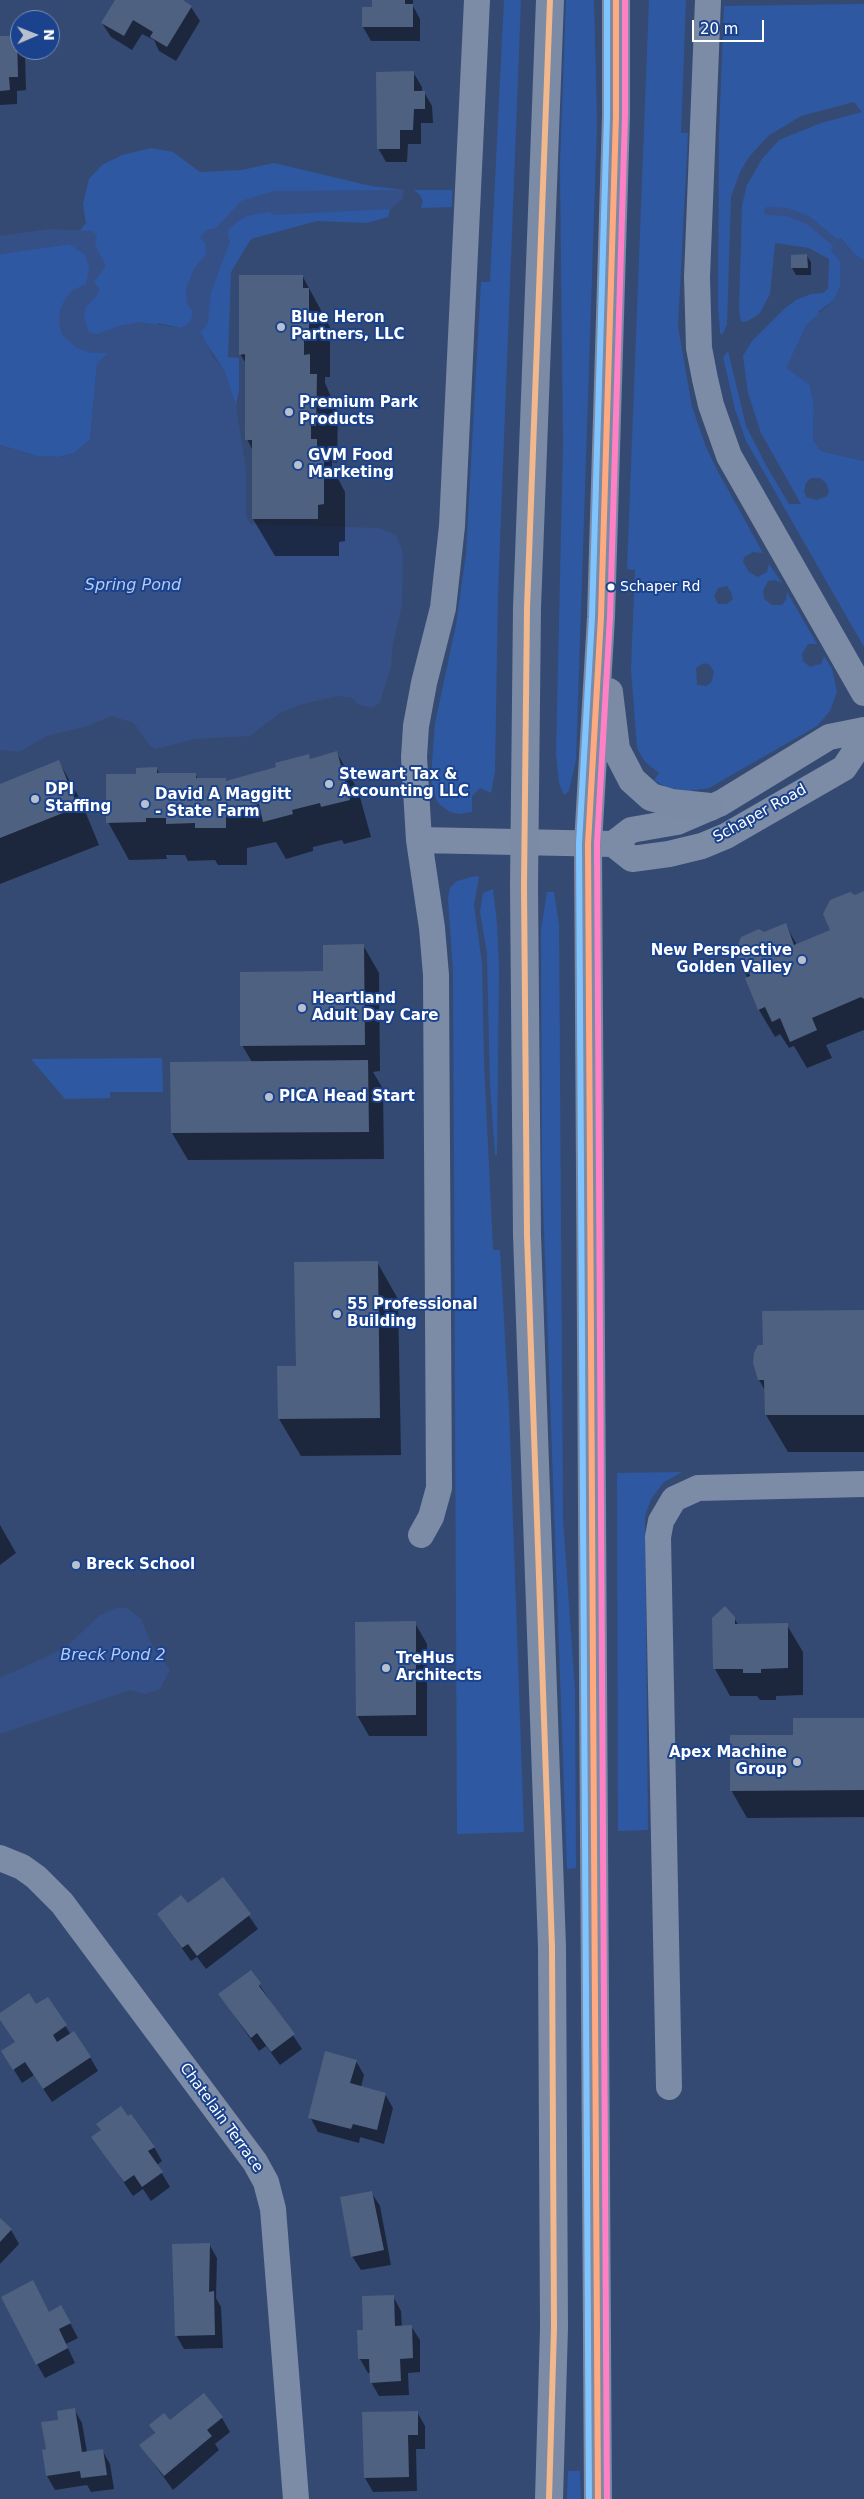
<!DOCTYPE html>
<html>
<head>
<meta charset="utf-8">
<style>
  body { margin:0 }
  #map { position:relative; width:864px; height:2499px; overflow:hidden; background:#354a72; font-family:"DejaVu Sans",sans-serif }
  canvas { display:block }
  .north { position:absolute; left:10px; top:10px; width:50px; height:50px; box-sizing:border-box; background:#1b428c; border:1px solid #768eba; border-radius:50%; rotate:89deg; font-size:14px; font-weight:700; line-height:20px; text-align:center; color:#fff }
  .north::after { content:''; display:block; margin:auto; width:18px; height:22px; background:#b8c0ce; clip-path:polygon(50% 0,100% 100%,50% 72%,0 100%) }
  .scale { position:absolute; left:692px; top:20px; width:72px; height:22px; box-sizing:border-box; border:2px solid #fff; border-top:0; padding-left:6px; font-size:15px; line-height:18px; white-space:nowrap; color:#fff; -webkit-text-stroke:4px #1b428c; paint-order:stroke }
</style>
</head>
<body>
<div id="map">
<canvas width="864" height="2499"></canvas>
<div class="north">N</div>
<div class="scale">20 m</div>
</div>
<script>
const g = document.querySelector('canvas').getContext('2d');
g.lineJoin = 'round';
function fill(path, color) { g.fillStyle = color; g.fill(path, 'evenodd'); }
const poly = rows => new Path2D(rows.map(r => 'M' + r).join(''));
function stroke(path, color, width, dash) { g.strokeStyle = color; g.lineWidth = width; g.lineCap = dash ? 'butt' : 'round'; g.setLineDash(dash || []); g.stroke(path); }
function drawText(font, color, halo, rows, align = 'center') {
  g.font = font + ' "DejaVu Sans",sans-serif'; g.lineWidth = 4; g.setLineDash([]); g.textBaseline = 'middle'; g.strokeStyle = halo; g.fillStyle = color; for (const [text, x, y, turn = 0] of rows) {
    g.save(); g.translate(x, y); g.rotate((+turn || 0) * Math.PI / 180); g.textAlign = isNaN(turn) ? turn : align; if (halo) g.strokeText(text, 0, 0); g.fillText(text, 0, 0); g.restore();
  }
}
const green = poly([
  [504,0,521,0,498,593,495,771,491,793,480,788,472,796,472,812,459,814,450,812,438,803,432,786,432,764,435,723,456,625,466,554,481,282,490,282],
  [566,0,594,0,597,123,576,760,569,791,564,795,559,783,556,754,563,445,560,165],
  [649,0,686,0,681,133,688,133,678,326,692,407,706,447,717,470,763,553,753,552,744,557,743,562,749,572,758,577,767,572,769,564,782,583,775,580,768,581,763,591,764,599,772,605,782,605,786,600,787,592,817,644,808,644,802,654,803,661,810,667,821,664,824,656,832,669,837,692,830,711,817,726,709,788,689,791,666,787,654,780,659,773,645,762,637,748,631,669,635,570,627,569],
  [727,586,731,592,733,599,727,604,718,604,714,596,718,588],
  [704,663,710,665,714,672,711,683,706,686,697,685,696,668],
  [864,4,864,260,856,256,841,238,831,250,840,261,840,287,834,300,819,311,810,385,814,406,813,440,821,451,864,461,864,647,746,441,735,409,723,357,728,351,746,426,767,467,789,504,801,504,761,433,748,393,743,356,752,341,784,309,796,300,811,294,823,293,828,289,829,259,809,248,775,243,770,294,760,313,748,321,741,322,739,310,742,205,747,185,762,159,779,140,821,123,862,112,854,102,801,116,768,136,749,157,740,172,731,197,727,324,722,335,720,333,718,305,719,134,724,6],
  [811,478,820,478,826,483,829,491,827,496,816,500,806,497,804,491,806,483],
  [151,148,173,152,200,172,242,170,274,163,371,186,404,190,402,199,391,206,388,217,367,223,317,221,251,239,231,272,228,357,239,358,239,390,236,406,224,370,208,346,181,328,159,323,109,352,97,364,90,440,74,453,59,457,37,456,0,445,0,254,69,244,86,223,83,204,89,179,102,165,122,155],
  [414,190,452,190,452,207,421,208,423,201,420,195],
  [476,876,479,877,474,905,482,964,484,1062,493,1250,500,1250,509,1408,524,1832,457,1834,453,970,448,898,450,888,457,881],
  [493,889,497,924,499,967,497,1155,495,1155,490,1086,487,954,480,912,483,893],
  [547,892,554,892,559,925,563,1519,575,1691,576,1868,567,1869,542,1174,541,930],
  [162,1058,163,1092,110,1092,110,1098,65,1099,31,1059],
  [682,1472,664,1482,651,1499,645,1516,648,1830,618,1831,617,1473],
  [568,2471,580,2471,581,2499,567,2499]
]);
const water = poly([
  [404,190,402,199,391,209,275,215,268,212,247,216,240,220,229,229,228,235,230,241,211,293,208,323,201,332,213,357,224,370,236,406,246,470,246,515,250,524,379,528,396,535,403,552,402,604,393,644,391,666,380,702,373,708,359,705,352,698,338,696,299,705,280,713,250,736,194,739,156,749,150,746,134,723,111,716,88,726,47,736,19,752,0,750,0,445,37,456,59,457,74,453,90,440,97,364,108,353,91,353,77,348,62,335,59,324,60,310,65,299,73,290,86,284,89,266,84,254,69,244,0,254,0,236,49,229,93,231,97,236,95,245,106,266,94,282,100,289,95,298,86,307,84,316,89,332,97,334,118,326,140,322,181,328,190,322,192,317,192,310,187,304,186,288,194,268,206,254,205,243,200,238,206,230,216,228,241,201,273,191],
  [840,238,856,256,864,260,864,461,821,451,813,440,814,406,810,385,786,368,806,325,834,300,840,287,840,261,831,250],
  [116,1608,127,1608,141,1619,152,1645,170,1670,160,1689,145,1694,130,1690,0,1734,0,1678,65,1648,100,1615]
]);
const shadow = poly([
  [116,0,180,0,191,7,200,21,176,61,159,51,154,40,142,34,132,50,111,37,102,23],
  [374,0,413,0,413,6,420,19,420,41,371,41,363,27,374,8],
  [0,37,17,37,20,43,20,50,25,51,26,90,17,91,17,104,0,105],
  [413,72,422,87,422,92,424,92,432,106,433,123,421,123,421,144,408,144,407,162,386,162,378,148],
  [807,256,811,262,811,275,796,275,792,268],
  [303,277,330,327,330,377,325,377,325,383,338,413,337,463,332,462,332,467,345,492,345,541,339,542,339,556,275,556,253,519,253,451,247,439,247,365,240,354],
  [337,753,358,790,371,837,344,844,342,840,313,847,313,851,286,859,276,842,247,848,247,865,218,865,215,860,188,861,185,855,166,855,167,859,129,860,108,822,137,775,157,769,160,775,195,774,198,779,225,779,227,782,278,768,308,755,311,760],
  [59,762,80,799,99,845,0,884,0,785],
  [864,892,864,1030,826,1045,832,1058,807,1068,794,1046,789,1048,780,1034,775,1037,759,1010,744,969,764,933,785,924,797,945,831,931,855,896],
  [363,945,379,973,380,1071,373,1072,383,1089,384,1159,188,1160,172,1133,171,1063,252,1062,242,1045,324,972],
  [377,1262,398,1299,401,1455,301,1456,279,1419,279,1367,297,1367],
  [864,1311,864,1452,788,1452,766,1415,766,1392,759,1380],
  [0,1525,16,1553,0,1565],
  [734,1618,739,1626,787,1625,803,1652,803,1695,776,1696,776,1700,760,1700,757,1696,730,1696,715,1669],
  [415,1623,427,1644,427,1736,369,1736,357,1715],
  [864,1719,864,1817,747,1818,731,1790,794,1736],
  [223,1879,258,1929,206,1969,197,1957,191,1961,158,1915,188,1905],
  [251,1972,302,2049,280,2065,266,2046,259,2051,220,1995],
  [48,1998,71,2035,90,2057,98,2071,52,2102,34,2075,22,2083,11,2065,16,2043,0,2018,0,2014,36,2006],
  [356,2061,364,2075,361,2087,385,2094,393,2108,384,2144,360,2137,359,2143,318,2132,310,2117],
  [93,2137,154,2147,162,2161,157,2165,170,2187,151,2201,143,2189,133,2196],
  [371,2192,380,2206,391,2265,361,2270,352,2256],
  [0,2220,11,2230,19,2244,0,2264],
  [209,2244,217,2258,216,2298,221,2307,223,2348,184,2349,176,2335],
  [393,2296,401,2311,402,2327,411,2326,420,2340,420,2372,408,2373,409,2395,379,2396,371,2382,371,2373,368,2373,360,2359,359,2331,364,2331],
  [49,2313,69,2321,78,2338,66,2344,75,2363,45,2378,37,2364],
  [74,2409,82,2423,87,2452,102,2450,110,2464,114,2489,91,2492,87,2485,55,2490,47,2476,60,2421],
  [417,2412,425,2426,425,2449,416,2449,417,2491,373,2492,365,2478],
  [222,2418,230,2432,215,2444,219,2450,173,2490,141,2446,155,2434,151,2426]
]);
const stream = poly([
  [768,211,787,212,808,220,844,250]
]);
const building = poly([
  [115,0,183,0,192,6,167,47,150,37,153,32,133,20,124,36,101,23],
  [372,0,405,0,405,4,413,4,413,27,362,27,362,7,372,7],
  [0,36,17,36,18,77,9,77,10,90,0,91],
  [414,71,414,91,425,91,425,109,414,109,413,130,400,130,400,149,377,149,376,72],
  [807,254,808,268,791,268,791,255],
  [239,275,303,275,303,288,309,288,309,340,304,340,304,355,310,354,310,374,317,374,316,426,311,426,311,439,317,439,317,453,324,453,324,504,318,505,318,519,252,519,252,440,245,440,245,354,239,355],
  [337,751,350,800,321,807,320,803,292,810,293,814,263,822,259,804,226,811,226,828,195,828,195,823,166,824,166,818,146,818,146,822,106,823,106,774,136,774,136,768,157,767,157,773,196,773,196,778,226,778,226,781,276,767,275,763,309,754,310,759],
  [59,760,78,807,0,838,0,784],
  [864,891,864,999,861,997,812,1018,817,1030,790,1042,780,1018,772,1022,765,1007,758,1010,745,978,750,976,749,972,742,969,736,950,741,937,759,929,764,932,786,923,794,945,830,930,823,914,830,900,850,892,855,895],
  [364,944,365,1045,240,1046,240,972,323,971,323,945],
  [368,1060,369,1132,171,1133,170,1062],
  [378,1261,380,1418,278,1419,277,1366,296,1366,294,1262],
  [864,1310,864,1415,765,1415,764,1380,758,1380,753,1363,754,1353,758,1345,763,1345,762,1311],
  [725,1606,735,1617,735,1624,788,1623,788,1668,761,1669,761,1673,743,1673,743,1669,713,1669,712,1618],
  [416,1621,416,1715,356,1716,355,1622],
  [793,1718,864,1718,864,1790,730,1791,730,1735,793,1735],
  [223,1877,251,1914,197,1956,188,1944,182,1948,157,1914,181,1895,188,1903],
  [251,1970,261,1983,259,1986,295,2034,271,2052,257,2033,251,2038,218,1994],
  [29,1993,36,2004,48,1997,67,2025,53,2035,57,2042,74,2031,91,2057,43,2089,25,2062,13,2070,1,2051,15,2042,0,2020,0,2013],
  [325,2051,357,2060,350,2083,386,2093,377,2130,353,2124,351,2129,308,2118],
  [121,2106,128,2116,131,2114,155,2147,148,2151,163,2172,142,2187,134,2175,124,2182,91,2137,101,2130,96,2124],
  [372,2191,384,2250,351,2257,340,2197],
  [0,2218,12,2229,0,2242],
  [210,2243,209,2292,214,2291,215,2335,175,2336,172,2244],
  [33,2280,49,2312,61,2305,71,2323,59,2329,68,2348,36,2365,1,2297],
  [394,2295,395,2326,412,2325,413,2358,400,2359,401,2381,370,2383,369,2359,358,2359,357,2330,363,2330,362,2296],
  [204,2393,223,2417,207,2430,212,2436,164,2476,139,2445,155,2433,149,2425,164,2413,170,2420],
  [75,2408,82,2452,103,2449,107,2475,81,2478,80,2471,46,2476,42,2450,46,2449,41,2422,58,2420,57,2411],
  [418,2411,418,2435,408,2435,409,2477,364,2478,362,2412]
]);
const minor = poly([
  [708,0,697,277,699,348,705,379,711,405,729,456,864,693],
  [419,840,613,844,632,859,669,854,702,846,726,836,844,768,864,738],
  [613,844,631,830,677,822,721,803,829,737,864,730],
  [421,1535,431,1517,439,1488,436,975,432,928,419,840,414,757,416,726,424,683,443,608,452,526,477,0],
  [0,1858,22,1867,36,1877,62,1903,255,2162,266,2182,273,2209,296,2499],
  [669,2087,658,1537,661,1521,674,1499,698,1488,864,1484]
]);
const major = poly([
  [609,692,616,749,632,780,651,797,672,803,710,807],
  [549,2499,554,2328,552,1947,527,1235,524,886,527,608,550,0],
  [598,2499,588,844,601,617,616,116,616,0]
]);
const bus1 = poly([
  [549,2499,554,2328,552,1947,527,1235,524,886,527,608,550,0]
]);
const bus2 = poly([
  [598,2499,588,844,601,617,616,116,616,0]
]);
const bus3 = poly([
  [607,2499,597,844,610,617,625,116,625,0]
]);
const bus4 = poly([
  [589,2499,579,844,592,617,607,116,607,0]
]);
const markers = [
  [281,327,5,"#b8c0ce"],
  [289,412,5,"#b8c0ce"],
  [298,465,5,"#b8c0ce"],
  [611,587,4.5,"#fff"],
  [329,784,5,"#b8c0ce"],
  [35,799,5,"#b8c0ce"],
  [145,804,5,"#b8c0ce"],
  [802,960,5,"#b8c0ce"],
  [302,1008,5,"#b8c0ce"],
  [269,1097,5,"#b8c0ce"],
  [337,1314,5,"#b8c0ce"],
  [76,1565,5,"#b8c0ce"],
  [386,1668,5,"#b8c0ce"],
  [797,1762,5,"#b8c0ce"]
];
const busNames = [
  ["Schaper Rd",620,587]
];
const poiNames = [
  ["Blue Heron",291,318],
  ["Partners, LLC",291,335],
  ["Premium Park",299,403],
  ["Products",299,420],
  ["GVM Food",308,456],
  ["Marketing",308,473],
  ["Stewart Tax &",339,775],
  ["Accounting LLC",339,792],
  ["DPI",45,790],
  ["Staffing",45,807],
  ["David A Maggitt",155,795],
  ["- State Farm",155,812],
  ["New Perspective",792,951,"right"],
  ["Golden Valley",792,968,"right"],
  ["Heartland",312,999],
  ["Adult Day Care",312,1016],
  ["PICA Head Start",279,1097],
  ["55 Professional",347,1305],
  ["Building",347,1322],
  ["Breck School",86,1565],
  ["TreHus",396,1659],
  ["Architects",396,1676],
  ["Apex Machine",787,1753,"right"],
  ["Group",787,1770,"right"]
];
const streetNames = [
  ["Schaper Road",760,814,-29],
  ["Chatelain Terrace",221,2118,54]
];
const waterNames = [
  ["Spring Pond",133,586],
  ["Breck Pond 2",113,1656]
];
fill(green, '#2f58a2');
fill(water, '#355086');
fill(shadow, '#0007');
stroke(stream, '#355086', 8);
fill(building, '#4f6181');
stroke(minor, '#7c8ba6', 26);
stroke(major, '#7b8aa5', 28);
stroke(bus1, '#f1b78d', 6);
stroke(bus2, '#ffa980', 6);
stroke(bus3, '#ff80c5', 6);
stroke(bus4, '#80c4ff', 6);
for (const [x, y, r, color] of markers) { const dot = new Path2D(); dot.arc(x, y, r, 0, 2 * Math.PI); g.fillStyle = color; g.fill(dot); stroke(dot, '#1b428c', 2); }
drawText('14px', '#fff', '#1b428c', busNames, 'left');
drawText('bold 15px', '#fff', '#1b428c', poiNames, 'left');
drawText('15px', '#fff', '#1b428c', streetNames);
drawText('italic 16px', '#b3caf4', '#1b428c', waterNames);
</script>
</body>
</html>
